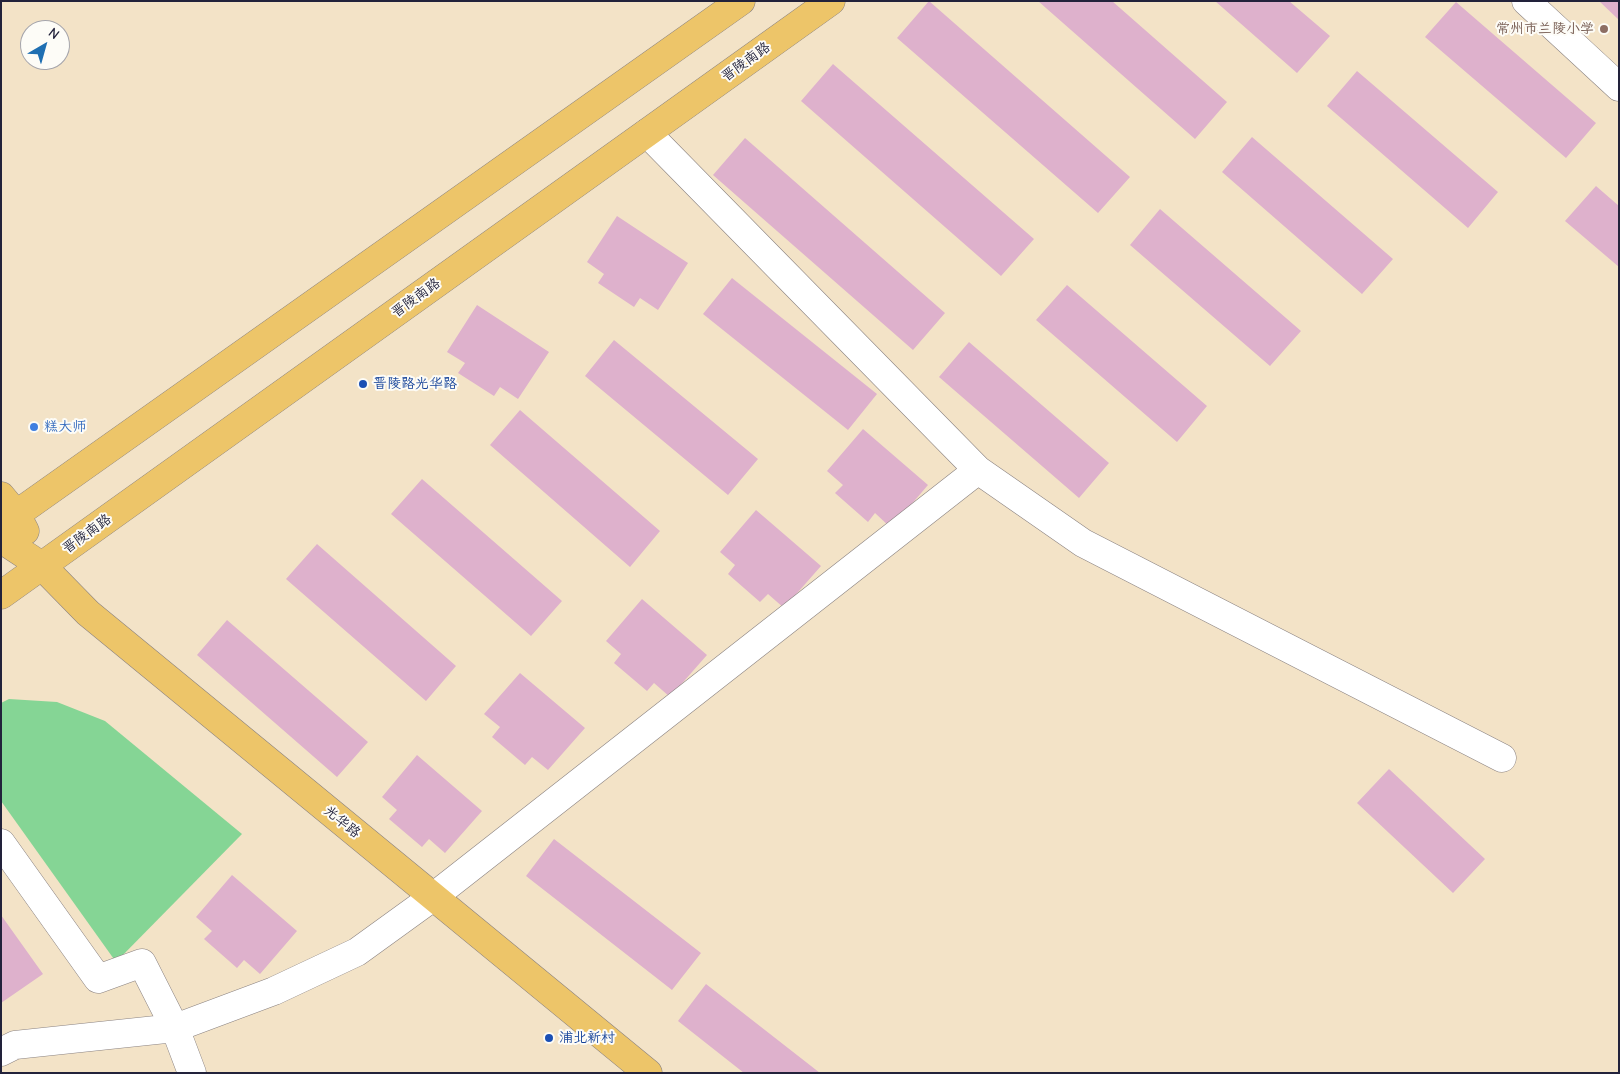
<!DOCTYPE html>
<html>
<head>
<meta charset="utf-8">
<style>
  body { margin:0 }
  #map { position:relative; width:1620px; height:1074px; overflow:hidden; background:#f3e3c7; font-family:"Comic Neue",sans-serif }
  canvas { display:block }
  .frame { position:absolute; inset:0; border:2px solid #22223b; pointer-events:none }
  .north { position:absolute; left:20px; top:20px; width:50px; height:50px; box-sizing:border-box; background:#fdfcf7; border:1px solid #a5a5ac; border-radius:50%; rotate:38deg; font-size:14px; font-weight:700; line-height:20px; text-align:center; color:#22223b }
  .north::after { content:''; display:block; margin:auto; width:18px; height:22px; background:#1f6fb2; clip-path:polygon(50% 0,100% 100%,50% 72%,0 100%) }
</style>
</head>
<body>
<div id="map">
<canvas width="1620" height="1074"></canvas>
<div class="frame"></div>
<div class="north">N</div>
</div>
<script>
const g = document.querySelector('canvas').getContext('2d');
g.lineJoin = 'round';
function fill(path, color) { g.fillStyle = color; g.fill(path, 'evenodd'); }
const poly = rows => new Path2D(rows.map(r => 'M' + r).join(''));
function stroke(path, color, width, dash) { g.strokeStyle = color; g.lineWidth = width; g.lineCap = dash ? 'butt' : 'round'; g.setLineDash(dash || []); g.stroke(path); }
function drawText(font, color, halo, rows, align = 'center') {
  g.font = font + ' "Comic Neue","LXGW WenKai TC",sans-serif'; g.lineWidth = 4; g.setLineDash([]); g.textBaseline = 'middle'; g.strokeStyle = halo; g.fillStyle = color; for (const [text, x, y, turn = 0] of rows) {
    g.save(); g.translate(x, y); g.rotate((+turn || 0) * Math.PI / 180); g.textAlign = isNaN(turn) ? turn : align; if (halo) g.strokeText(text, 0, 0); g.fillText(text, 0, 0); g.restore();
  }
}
const green = poly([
  [9,699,57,702,105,721,242,834,116,962,1,801,1,703]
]);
const building = poly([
  [929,1,1130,177,1098,213,897,38],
  [1038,1,1112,1,1227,102,1195,139],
  [1215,1,1289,1,1330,36,1297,73],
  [1599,1,1619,1,1619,20],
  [1456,2,1596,123,1566,158,1425,37],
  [833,64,1034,239,1001,276,801,101],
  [1357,71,1498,192,1468,228,1327,106],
  [1252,137,1393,259,1362,294,1222,172],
  [745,138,945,313,913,350,713,175],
  [1596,186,1619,206,1619,267,1565,221],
  [1160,209,1301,331,1270,366,1130,245],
  [617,216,688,263,658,310,640,298,634,307,598,283,604,274,587,262],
  [732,278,877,394,848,430,703,314],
  [1067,285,1207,406,1177,442,1036,320],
  [477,305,549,352,518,399,500,387,494,396,458,373,465,363,447,352],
  [614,340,758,459,728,495,585,376],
  [969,342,1109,463,1079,498,939,377],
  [520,410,660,531,630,567,490,445],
  [863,429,928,485,891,528,875,513,868,522,835,493,843,485,827,471],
  [422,479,562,601,531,636,391,514],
  [756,510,821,566,784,608,768,594,760,602,728,574,735,565,720,552],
  [317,544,456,666,426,701,286,579],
  [642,599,707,655,670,697,654,683,647,691,614,663,621,654,606,641],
  [227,620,368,742,337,777,197,655],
  [520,673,585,728,548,770,532,757,525,765,492,737,500,727,484,714],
  [417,755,482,811,445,853,429,839,422,847,389,819,397,810,382,797],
  [1389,769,1485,859,1453,893,1357,803],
  [554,839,701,953,672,990,526,876],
  [232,875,297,931,260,974,244,960,237,968,204,939,212,931,196,917],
  [1,915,43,974,1,1003],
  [706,984,820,1073,744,1073,678,1021]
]);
const minor = poly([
  [1526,1,1619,87],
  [647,133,978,470,1083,543,1502,758],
  [1,843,98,979,142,963,175,1028,192,1073],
  [1,1052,15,1045,175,1028,274,991,357,952,433,897,978,470]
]);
const major = poly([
  [1,496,16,514,25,531],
  [1,525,741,1],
  [1,539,42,566,88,613,648,1073],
  [1,595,831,1]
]);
const markers = [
  [1604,29,5,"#8d6e63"],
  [363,384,5,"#1a4fb4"],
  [34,427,5,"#3f7fe0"],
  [549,1038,5,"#1a4fb4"]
];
const educationNames = [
  ["常州市兰陵小学",1594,29]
];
const streetNames = [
  ["晋陵南路",746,62,-36],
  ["晋陵南路",416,298,-36],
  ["晋陵南路",87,534,-36],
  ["光华路",342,822,39]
];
const transitNames = [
  ["晋陵路光华路",373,384],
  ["浦北新村",559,1038]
];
const shopNames = [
  ["糕大师",44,427]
];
fill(green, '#85d595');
fill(building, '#deb1cc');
stroke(minor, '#8a8281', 29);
stroke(major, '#8a8281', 29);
stroke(minor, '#fff', 28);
stroke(major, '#edc569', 28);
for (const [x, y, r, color] of markers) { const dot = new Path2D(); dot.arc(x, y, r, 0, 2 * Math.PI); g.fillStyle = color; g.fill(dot); stroke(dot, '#fdfcf7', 2); }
drawText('14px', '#785e54', '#fdfcf7', educationNames, 'right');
drawText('14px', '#22223b', '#fdfcf7', streetNames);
drawText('14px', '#164399', '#fdfcf7', transitNames, 'left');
drawText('14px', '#366cbe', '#fdfcf7', shopNames, 'left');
</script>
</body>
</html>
